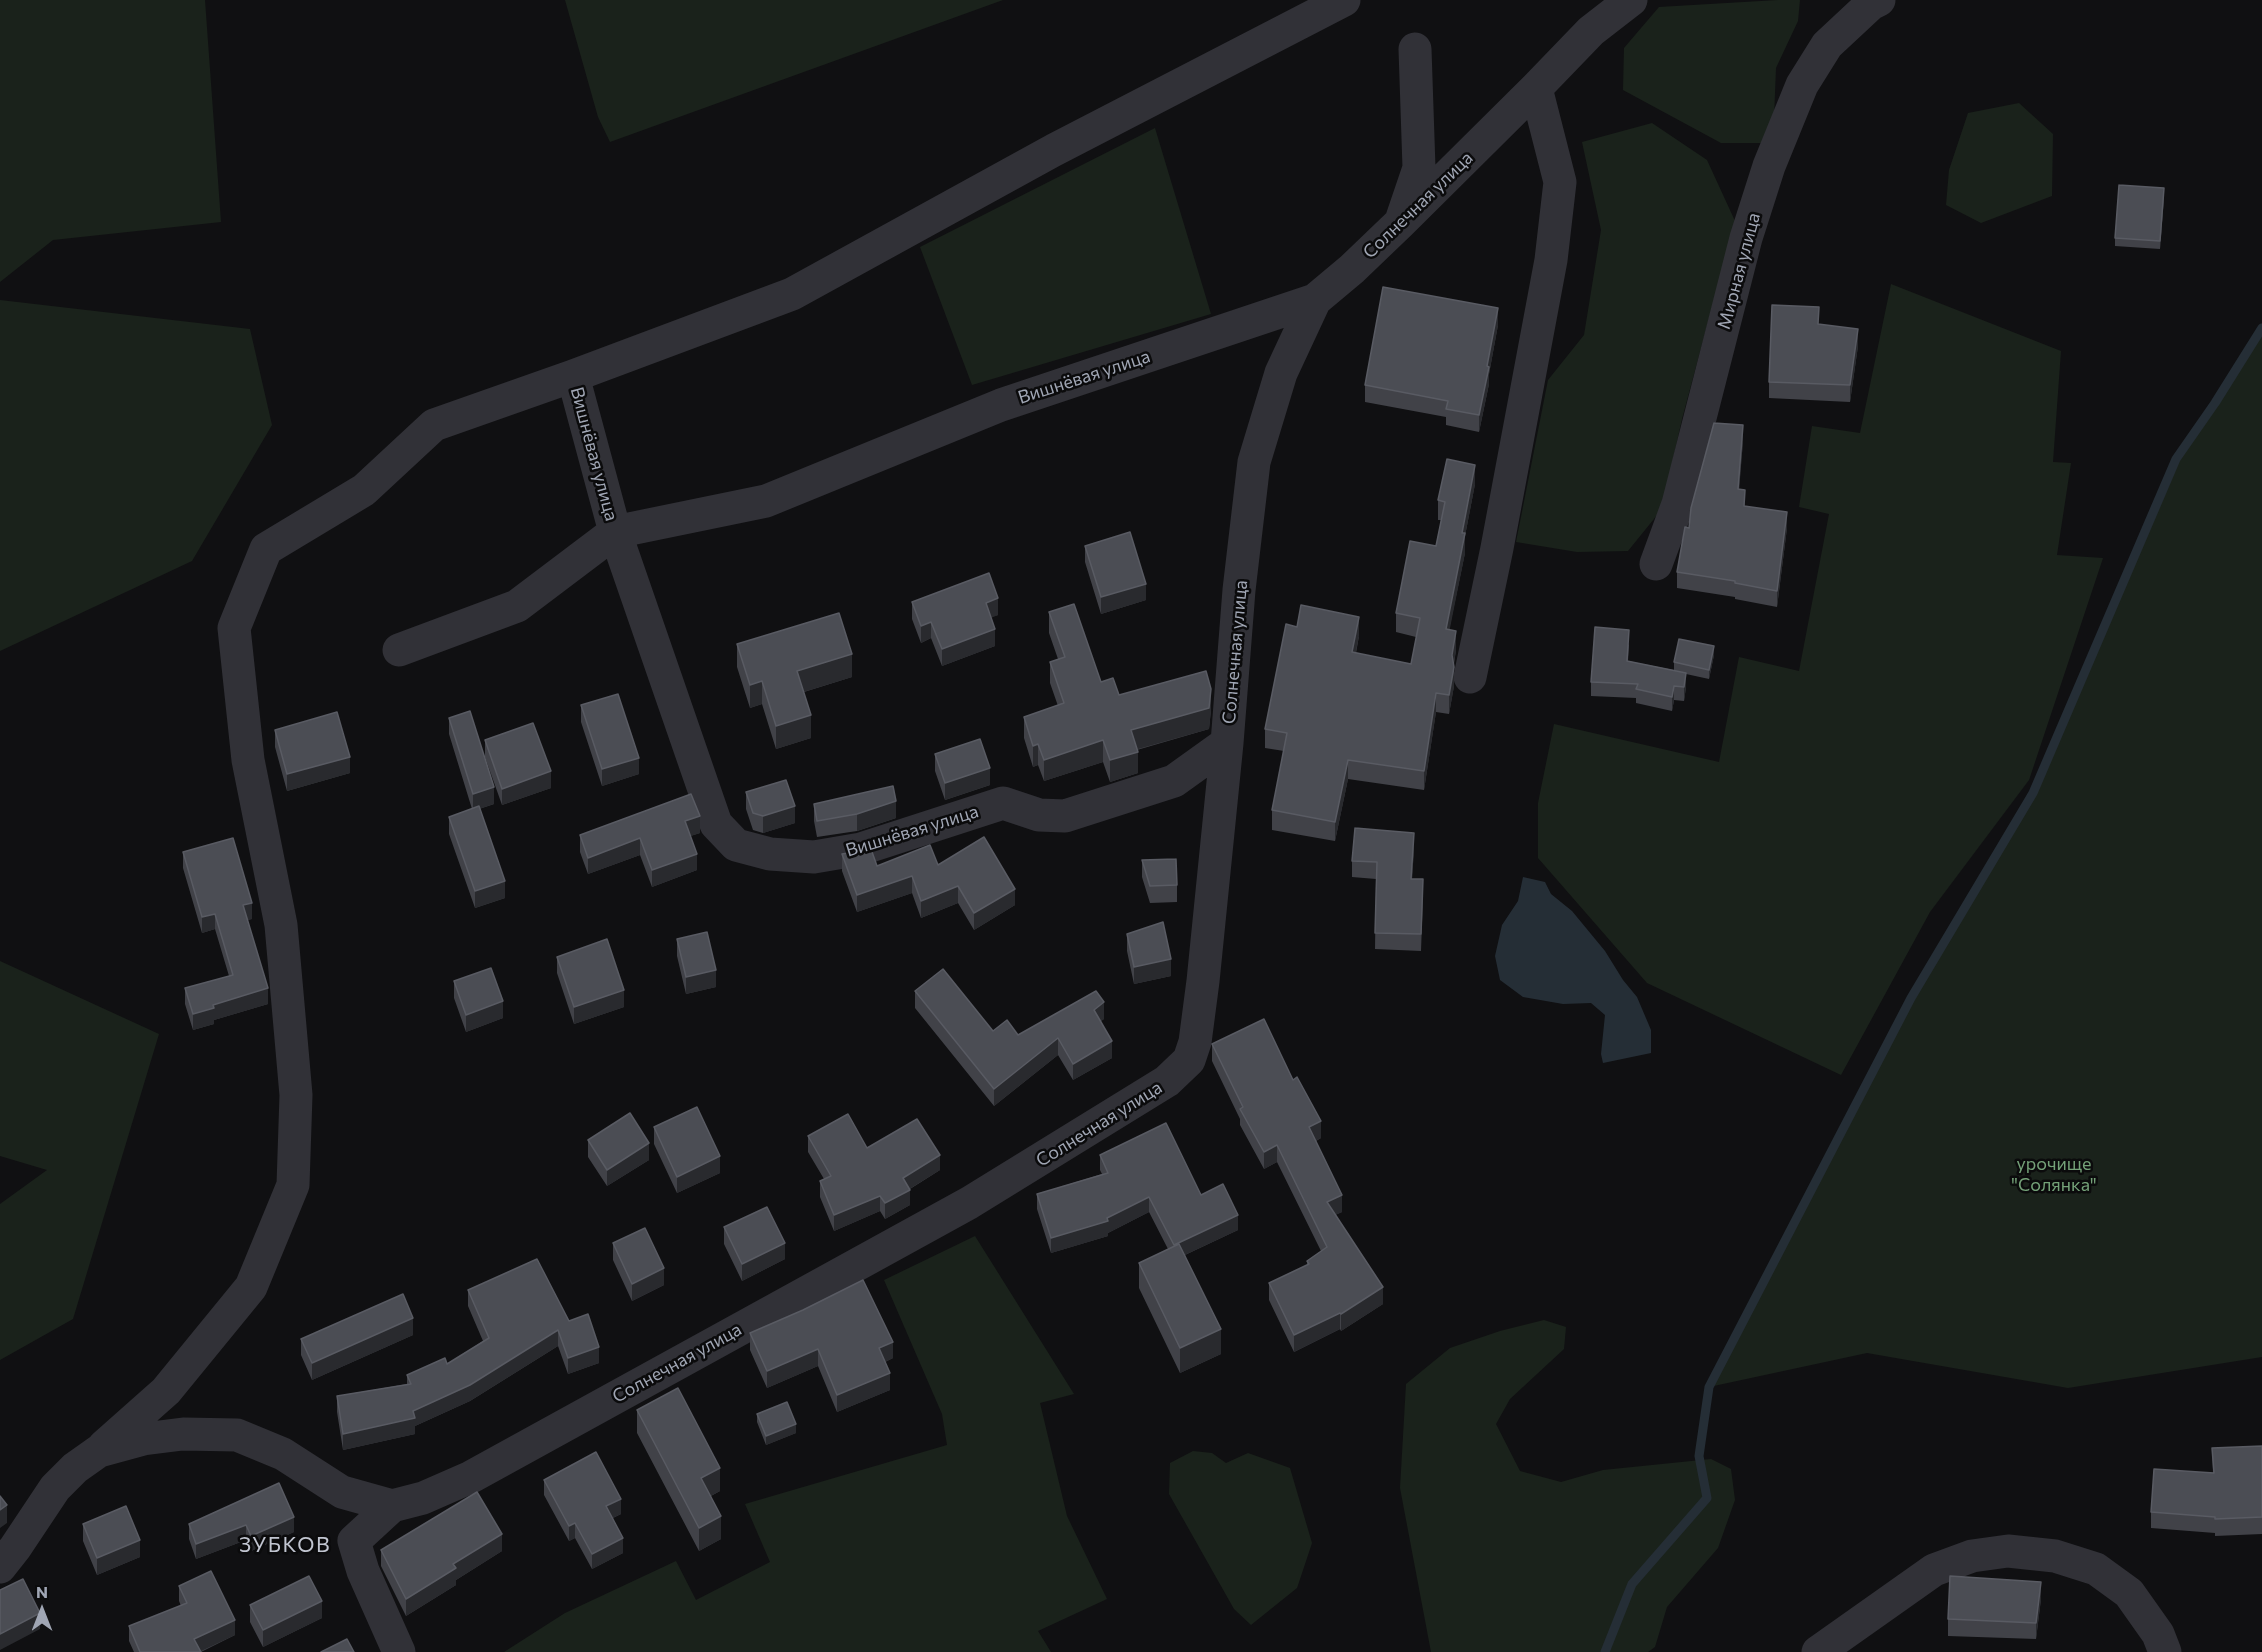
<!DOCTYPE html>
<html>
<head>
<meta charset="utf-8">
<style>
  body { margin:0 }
  #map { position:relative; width:2262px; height:1652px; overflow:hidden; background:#101012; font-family:Commissioner,sans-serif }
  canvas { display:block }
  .north { position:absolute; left:12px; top:1580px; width:60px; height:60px; -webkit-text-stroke:4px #0b0b0c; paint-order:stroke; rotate:0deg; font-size:16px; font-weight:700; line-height:24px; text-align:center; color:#a0a6b4 }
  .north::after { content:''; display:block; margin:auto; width:21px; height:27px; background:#a0a6b4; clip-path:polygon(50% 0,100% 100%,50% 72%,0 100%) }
</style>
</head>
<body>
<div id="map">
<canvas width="2262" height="1652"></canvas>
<div class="north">N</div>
</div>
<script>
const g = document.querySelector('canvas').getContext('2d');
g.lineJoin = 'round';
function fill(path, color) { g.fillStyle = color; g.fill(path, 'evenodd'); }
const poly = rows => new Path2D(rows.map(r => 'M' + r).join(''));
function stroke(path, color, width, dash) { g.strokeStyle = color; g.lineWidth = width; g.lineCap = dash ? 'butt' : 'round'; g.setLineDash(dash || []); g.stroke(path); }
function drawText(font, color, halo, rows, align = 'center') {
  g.font = font + ' Commissioner,sans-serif'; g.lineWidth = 5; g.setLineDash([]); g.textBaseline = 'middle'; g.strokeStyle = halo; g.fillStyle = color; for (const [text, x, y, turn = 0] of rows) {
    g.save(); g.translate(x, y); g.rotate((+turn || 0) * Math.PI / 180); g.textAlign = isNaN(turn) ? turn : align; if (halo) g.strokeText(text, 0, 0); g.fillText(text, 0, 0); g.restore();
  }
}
const green = poly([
  [0,0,205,0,221,222,53,240,0,282],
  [565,0,1003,0,610,142,598,117],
  [1778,0,1800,0,1798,21,1776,68,1773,143,1721,143,1623,90,1624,48,1659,7],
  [2019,103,2053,134,2052,196,1981,223,1946,205,1949,170,1968,113],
  [1652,123,1707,160,1735,221,1682,419,1662,509,1628,551,1577,552,1516,542,1548,380,1584,335,1601,230,1582,142],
  [1155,128,1211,314,972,385,920,247],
  [1891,284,2061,351,2053,462,2071,463,2057,555,2103,558,2029,780,1930,912,1841,1075,1647,983,1538,858,1538,803,1554,724,1719,762,1739,657,1799,671,1829,514,1799,507,1812,426,1860,433],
  [0,300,250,329,272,425,192,561,0,651],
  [2262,328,2262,1357,2068,1388,1867,1353,1709,1387,1911,998,2033,793,2176,459,2215,403],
  [0,961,159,1034,73,1319,0,1360,0,1204,47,1170,0,1156],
  [975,1236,1074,1394,1040,1403,1067,1516,1107,1599,1038,1631,1051,1652,504,1652,565,1613,676,1561,696,1600,770,1562,745,1504,947,1445,942,1414,884,1280],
  [1544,1320,1566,1327,1564,1349,1510,1399,1496,1424,1520,1471,1561,1482,1603,1470,1711,1459,1731,1469,1735,1500,1718,1548,1667,1607,1655,1647,1648,1652,1431,1652,1400,1488,1406,1384,1450,1348,1500,1331],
  [1193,1451,1212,1453,1226,1463,1248,1453,1290,1468,1312,1543,1297,1588,1251,1625,1234,1609,1169,1494,1170,1463]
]);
const water = poly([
  [1523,877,1545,882,1551,894,1572,911,1605,951,1623,980,1637,997,1651,1030,1651,1053,1603,1063,1601,1054,1605,1015,1591,1003,1563,1004,1523,997,1500,980,1495,956,1502,925,1518,901]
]);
const stream = poly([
  [1605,1652,1632,1584,1707,1498,1699,1456,1709,1387,1911,998,2033,793,2176,459,2215,403,2262,328]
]);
const minor = poly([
  [1402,218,1419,168,1415,49],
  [573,376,615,532,716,824,736,845,770,854,814,857,861,849,1003,803,1039,815,1065,816,1174,781,1227,743],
  [1656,564,1678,504,1746,238,1769,166,1802,85,1827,45,1871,4,1879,0],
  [399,650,517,606,615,532,766,501,1001,405,1315,300],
  [1470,677,1497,548,1551,260,1560,182,1536,88],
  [104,1446,166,1391,251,1287,293,1185,296,1095,281,925,248,760,234,628,266,549,364,490,434,425,573,376,792,294,1054,150,1344,0],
  [392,1506,354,1541,363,1571,399,1652],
  [0,1567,15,1548,55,1488,75,1468,99,1451,143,1439,183,1434,237,1435,283,1454,342,1492,392,1506,423,1498,471,1477,969,1203,1167,1081,1189,1060,1195,1042,1203,981,1227,743,1239,590,1254,462,1281,373,1315,300,1352,269,1401,222,1536,88,1591,31,1631,0],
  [1818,1652,1934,1570,1972,1556,2008,1551,2055,1556,2096,1569,2129,1593,2158,1634,2165,1652]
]);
const wall = poly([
  [2164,197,2160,249,2115,246,2115,238],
  [1819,324,1858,346,1850,402,1769,398,1769,382],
  [1498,325,1489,374,1489,384,1479,432,1446,425,1446,417,1365,402,1365,385],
  [1743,441,1739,489,1745,507,1787,528,1777,607,1735,599,1735,597,1677,588,1677,572,1689,528],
  [1475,484,1465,536,1465,553,1449,630,1456,650,1454,664,1454,686,1449,714,1436,712,1424,790,1348,779,1335,841,1272,830,1272,810,1284,751,1265,748,1265,729,1359,636,1356,653,1411,664,1416,637,1396,632,1396,613,1436,546,1441,520,1438,520,1438,500],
  [1085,546,1146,600,1101,614,1085,562],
  [912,602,998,615,991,617,995,646,942,666,931,638,921,643,912,619],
  [1049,612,1101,682,1119,695,1211,710,1209,729,1137,750,1138,773,1110,782,1103,762,1044,781,1038,765,1033,767,1024,738,1024,717,1058,706,1050,683,1050,662,1058,659,1049,633],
  [737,644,852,677,804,692,811,738,776,749,762,704,750,708,737,667],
  [1629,644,1628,661,1674,670,1674,662,1714,655,1709,679,1686,674,1686,687,1684,701,1674,700,1672,711,1636,703,1636,698,1591,696,1591,682],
  [581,705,639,774,602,786,581,722],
  [449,718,494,804,479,809,505,898,475,908,449,834,449,817,472,809,449,734],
  [275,730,350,773,287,791,275,747],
  [485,740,551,788,502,805,485,757],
  [935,754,990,785,945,800,935,771],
  [746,792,795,823,763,833,753,830,746,809],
  [814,804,896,818,857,831,817,837,814,821],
  [700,833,690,836,697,870,652,887,640,855,588,874,580,852,580,835],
  [1414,849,1412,879,1423,896,1421,951,1375,949,1376,879,1352,877,1352,861],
  [183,852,252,919,247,920,268,1004,214,1020,214,1024,193,1030,185,1004,185,988,229,976,215,929,202,933,183,868],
  [842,854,877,866,938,865,1015,905,974,930,958,903,921,918,912,893,857,912,842,871],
  [1142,860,1177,885,1177,902,1150,903,1142,877],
  [1127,934,1171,976,1134,984,1127,951],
  [677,939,716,987,686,994,677,956],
  [557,957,624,1007,574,1024,557,973],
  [454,981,503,1018,466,1032,454,998],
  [915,991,993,1031,1018,1035,1104,1019,1101,1021,1112,1058,1073,1080,1058,1055,994,1106,915,1008],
  [1212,1044,1321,1138,1316,1141,1342,1212,1335,1215,1383,1304,1341,1331,1340,1329,1294,1352,1269,1300,1269,1283,1307,1265,1307,1261,1321,1251,1277,1162,1264,1169,1240,1125,1240,1119,1212,1061],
  [654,1127,720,1173,677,1193,654,1144],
  [808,1136,867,1148,940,1170,910,1189,910,1205,885,1219,880,1211,834,1231,820,1197,820,1181,824,1179,808,1152],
  [588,1140,649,1160,607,1186,588,1157],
  [1100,1155,1201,1195,1238,1230,1185,1255,1221,1354,1180,1373,1139,1288,1139,1263,1168,1249,1149,1212,1108,1233,1108,1236,1051,1253,1037,1209,1037,1194,1102,1174,1100,1170],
  [724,1227,785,1259,742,1281,724,1244],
  [613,1243,664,1285,632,1301,613,1260],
  [468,1290,569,1321,599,1363,568,1374,558,1346,470,1401,415,1426,415,1434,343,1450,337,1412,337,1396,407,1384,407,1375,447,1364,483,1341,468,1306],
  [750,1333,893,1358,885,1362,890,1390,837,1412,818,1366,767,1388,750,1350],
  [413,1335,312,1380,301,1355,301,1339],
  [637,1410,720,1491,711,1496,721,1539,699,1551,637,1433],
  [757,1414,796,1433,766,1445,757,1422],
  [2262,1446,2262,1534,2215,1536,2215,1533,2151,1528,2151,1512,2213,1473,2212,1448],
  [544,1480,621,1514,613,1518,623,1553,592,1569,575,1538,569,1541,544,1495],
  [279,1483,294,1532,251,1551,246,1540,196,1559,189,1539,189,1524],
  [83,1524,140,1557,97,1575,83,1541],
  [381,1550,502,1551,456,1580,456,1585,406,1616,381,1566],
  [179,1586,235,1635,201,1652,134,1652,129,1641,129,1626,181,1606,179,1601],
  [2041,1599,2036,1639,1948,1636,1948,1619],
  [250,1605,322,1618,263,1647,250,1622]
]);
const shadedWall = poly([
  [2164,188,2164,197,2160,249,2160,241],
  [1498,308,1498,325,1489,374,1489,384,1479,432,1479,415,1487,366],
  [1858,329,1858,346,1850,402,1850,385],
  [1743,425,1743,441,1738,505,1738,489],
  [1475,465,1475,484,1465,536,1465,553,1446,648,1446,629,1462,533],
  [1787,512,1787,528,1777,607,1777,591],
  [1146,584,1146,600,1101,614,1101,597],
  [998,598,998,615,986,620,986,603],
  [1359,617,1359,636,1352,671,1352,652],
  [931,622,931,638,921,643,921,626],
  [995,629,995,646,942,666,942,649],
  [1456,631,1456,650,1452,674,1452,655],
  [1714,646,1714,655,1709,679,1709,670],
  [852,654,852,677,797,694,797,671],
  [1454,667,1454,686,1449,714,1449,695],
  [1686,673,1686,687,1684,701,1684,687],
  [762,681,762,704,750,708,750,685],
  [1674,686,1674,700,1672,711,1672,697],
  [1211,689,1211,710,1209,729,1131,751,1131,730],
  [1436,693,1436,712,1424,790,1424,771],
  [811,715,811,738,776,749,776,726],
  [1103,740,1103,762,1044,781,1044,760],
  [1038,744,1038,765,1033,767,1033,746],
  [1138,752,1138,773,1110,782,1110,760],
  [350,757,350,773,287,791,287,774],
  [639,758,639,774,602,786,602,769],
  [1348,760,1348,779,1335,841,1335,822],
  [990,768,990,785,945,800,945,783],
  [551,771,551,788,502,805,502,789],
  [494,787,494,804,473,811,473,794],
  [896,801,896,818,857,831,857,814],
  [795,806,795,823,763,833,763,816],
  [700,816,700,833,685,838,685,821],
  [1414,833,1414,849,1411,896,1411,879],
  [640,838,640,855,588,874,588,858],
  [697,854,697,870,652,887,652,870],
  [912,876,912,893,857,912,857,895],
  [505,881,505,898,475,908,475,891],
  [958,886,958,903,921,918,921,901],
  [1015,889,1015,905,974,930,974,913],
  [252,903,252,919,243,921,243,905],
  [215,914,215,929,202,933,202,917],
  [1171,959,1171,976,1134,984,1134,967],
  [716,970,716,987,686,994,686,977],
  [268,988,268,1004,214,1020,214,1024,193,1030,193,1014,213,1005],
  [624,990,624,1007,574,1024,574,1007],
  [503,1001,503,1018,466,1032,466,1015],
  [1104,1002,1104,1019,1094,1026,1094,1010],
  [1058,1038,1058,1055,994,1106,994,1089],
  [1112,1041,1112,1058,1073,1080,1073,1064],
  [1321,1121,1321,1138,1309,1144,1309,1127],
  [649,1143,649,1160,607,1186,607,1170],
  [1277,1145,1277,1162,1264,1169,1264,1152],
  [940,1155,940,1170,903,1193,903,1178],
  [720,1156,720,1173,677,1193,677,1177],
  [910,1190,910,1205,885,1219,885,1203],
  [1342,1195,1342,1212,1327,1219,1327,1202],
  [880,1196,880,1211,834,1231,834,1215],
  [1149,1197,1149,1212,1108,1233,1108,1236,1051,1253,1051,1238,1107,1218],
  [1238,1215,1238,1230,1174,1260,1174,1245],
  [785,1243,785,1259,742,1281,742,1264],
  [664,1268,664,1285,632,1301,632,1284],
  [1383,1287,1383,1304,1341,1331,1341,1314],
  [1340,1313,1340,1329,1294,1352,1294,1335],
  [413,1318,413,1335,312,1380,312,1363],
  [1221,1329,1221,1354,1180,1373,1180,1348],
  [558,1330,558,1346,470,1401,415,1426,415,1434,343,1450,343,1434,413,1411],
  [893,1342,893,1358,879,1365,879,1348],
  [599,1347,599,1363,568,1374,568,1358],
  [818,1349,818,1366,767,1388,767,1371],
  [890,1373,890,1390,837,1412,837,1395],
  [796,1424,796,1433,766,1445,766,1436],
  [720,1468,720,1491,701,1501,701,1478],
  [621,1499,621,1514,606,1521,606,1506],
  [7,1505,7,1523,0,1528,0,1510],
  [721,1516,721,1539,699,1551,699,1528],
  [294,1517,294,1532,251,1551,251,1536],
  [575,1523,575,1538,569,1541,569,1526],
  [246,1525,246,1540,196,1559,196,1544],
  [502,1534,502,1551,456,1580,456,1585,406,1616,406,1599,453,1564],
  [623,1538,623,1553,592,1569,592,1554],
  [140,1540,140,1557,97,1575,97,1558],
  [2041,1582,2041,1599,2036,1639,2036,1623],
  [322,1601,322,1618,263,1647,263,1630],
  [40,1613,40,1629,0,1650,0,1634],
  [235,1620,235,1635,199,1652,194,1639]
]);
const building = poly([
  [2119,185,2164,188,2160,241,2115,238,2119,185],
  [1383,287,1498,308,1487,366,1489,367,1479,415,1446,409,1448,401,1365,385,1383,287],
  [1772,305,1819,307,1818,324,1858,329,1850,385,1769,382,1772,305],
  [1714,423,1743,425,1738,489,1745,490,1744,506,1787,512,1777,591,1735,583,1735,581,1677,572,1685,527,1689,528,1691,508,1714,423],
  [1447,459,1475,465,1462,533,1465,533,1446,629,1456,631,1452,655,1454,667,1449,695,1436,693,1424,771,1348,760,1335,822,1272,810,1287,733,1265,729,1286,624,1297,627,1301,605,1359,617,1352,652,1411,664,1420,618,1396,613,1410,541,1436,546,1445,502,1438,500,1447,459],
  [1130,532,1146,584,1101,597,1085,546,1130,532],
  [989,573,998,598,986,603,995,629,942,649,931,622,921,626,912,602,989,573],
  [1074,604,1101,682,1113,678,1119,695,1206,671,1211,689,1209,708,1131,730,1138,752,1110,760,1103,740,1044,760,1038,744,1033,746,1024,717,1064,703,1050,662,1065,657,1049,612,1074,604],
  [839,613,852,654,797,671,811,715,776,726,762,681,750,685,737,644,839,613],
  [1595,627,1629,630,1627,661,1686,673,1684,687,1674,686,1672,697,1636,689,1638,684,1591,682,1595,627],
  [1679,639,1714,646,1709,670,1674,662,1679,639],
  [618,694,639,758,602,769,581,705,618,694],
  [470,711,494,787,473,794,449,718,470,711],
  [337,712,350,757,287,774,275,730,337,712],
  [533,723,551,771,502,789,485,740,533,723],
  [980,739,990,768,945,783,935,754,980,739],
  [786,780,795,806,763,816,753,813,746,792,786,780],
  [893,786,896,801,857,814,817,821,814,804,893,786],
  [691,794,700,816,685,821,697,854,652,870,640,838,588,858,580,835,691,794],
  [479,806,505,881,475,891,449,817,479,806],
  [1355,828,1414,833,1411,879,1423,879,1421,934,1375,933,1377,862,1352,861,1355,828],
  [984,837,1015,889,974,913,958,886,921,901,912,876,857,895,842,854,871,849,877,866,930,845,938,865,984,837],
  [233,838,252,903,243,905,268,988,213,1005,214,1008,193,1014,185,988,233,975,215,914,202,917,183,852,233,838],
  [1176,859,1177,885,1150,886,1142,860,1176,859],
  [1163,922,1171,959,1134,967,1127,934,1163,922],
  [707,932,716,970,686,977,677,939,707,932],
  [607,939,624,990,574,1007,557,957,607,939],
  [491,968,503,1001,466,1015,454,981,491,968],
  [943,969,993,1031,1007,1020,1018,1035,1096,991,1104,1002,1094,1010,1112,1041,1073,1064,1058,1038,994,1089,915,991,943,969],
  [1264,1019,1293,1080,1297,1077,1321,1121,1309,1127,1342,1195,1327,1202,1383,1287,1341,1314,1340,1313,1294,1335,1269,1283,1309,1264,1307,1261,1327,1247,1277,1145,1264,1152,1240,1109,1243,1107,1212,1044,1264,1019],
  [697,1107,720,1156,677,1177,654,1127,697,1107],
  [630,1113,649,1143,607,1170,588,1140,630,1113],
  [848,1114,867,1148,917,1119,940,1155,903,1178,910,1190,885,1203,880,1196,834,1215,820,1181,831,1176,808,1136,848,1114],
  [1166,1123,1201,1195,1223,1184,1238,1215,1174,1245,1149,1197,1107,1218,1108,1221,1051,1238,1037,1194,1108,1173,1100,1155,1166,1123],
  [767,1207,785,1243,742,1264,724,1227,767,1207],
  [645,1228,664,1268,632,1284,613,1243,645,1228],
  [1179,1244,1221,1329,1180,1348,1139,1263,1179,1244],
  [537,1259,569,1321,588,1314,599,1347,568,1358,558,1330,470,1385,413,1411,415,1418,343,1434,337,1396,411,1384,407,1375,445,1358,447,1364,489,1338,468,1290,537,1259],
  [863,1280,893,1342,879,1348,890,1373,837,1395,818,1349,767,1371,750,1333,803,1310,863,1280],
  [403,1294,413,1318,312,1363,301,1339,403,1294],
  [678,1388,720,1468,701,1478,721,1516,699,1528,637,1410,678,1388],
  [787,1402,796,1424,766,1436,757,1414,787,1402],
  [2262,1446,2262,1517,2215,1519,2215,1517,2151,1512,2154,1469,2214,1473,2212,1448,2262,1446],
  [596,1452,621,1499,606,1506,623,1538,592,1554,575,1523,569,1526,544,1480,596,1452],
  [279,1483,294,1517,251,1536,246,1525,196,1544,189,1524,279,1483],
  [477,1492,502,1534,453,1564,456,1568,406,1599,381,1550,477,1492],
  [0,1496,7,1505,0,1510,0,1496],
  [126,1506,140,1540,97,1558,83,1524,126,1506],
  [211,1571,235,1620,194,1639,201,1652,140,1652,129,1626,187,1603,179,1586,211,1571],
  [309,1576,322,1601,263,1630,250,1605,309,1576],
  [1950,1576,2041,1582,2036,1623,1948,1619,1950,1576],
  [23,1579,40,1613,0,1634,0,1590,23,1579],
  [347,1639,354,1652,321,1652,347,1639]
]);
const streetNames = [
  ["Солнечная улица",1418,205,-44],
  ["Мирная улица",1739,271,-75],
  ["Вишнёвая улица",1084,377,-18],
  ["Вишнёвая улица",594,454,75],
  ["Солнечная улица",1235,652,-85],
  ["Вишнёвая улица",912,831,-17],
  ["Солнечная улица",1099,1124,-32],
  ["Солнечная улица",677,1363,-29]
];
const parkNames = [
  ["урочище",2054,1164],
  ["\"Солянка\"",2054,1185]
];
const quarterNames = [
  ["ЗУБКОВ",285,1545]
];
fill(green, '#1a221b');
fill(water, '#252e36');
stroke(stream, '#252e36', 9);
stroke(minor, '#313137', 33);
fill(wall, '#414248');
fill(shadedWall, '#292a2e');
fill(building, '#4b4d54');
stroke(building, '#595b63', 1.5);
drawText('18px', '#a0a6b4', '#0b0b0c', streetNames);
drawText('18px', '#74a178', '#0b0b0c', parkNames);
g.letterSpacing = '1.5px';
drawText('21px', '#c1c5d0', '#0b0b0c', quarterNames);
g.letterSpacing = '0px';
</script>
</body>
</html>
